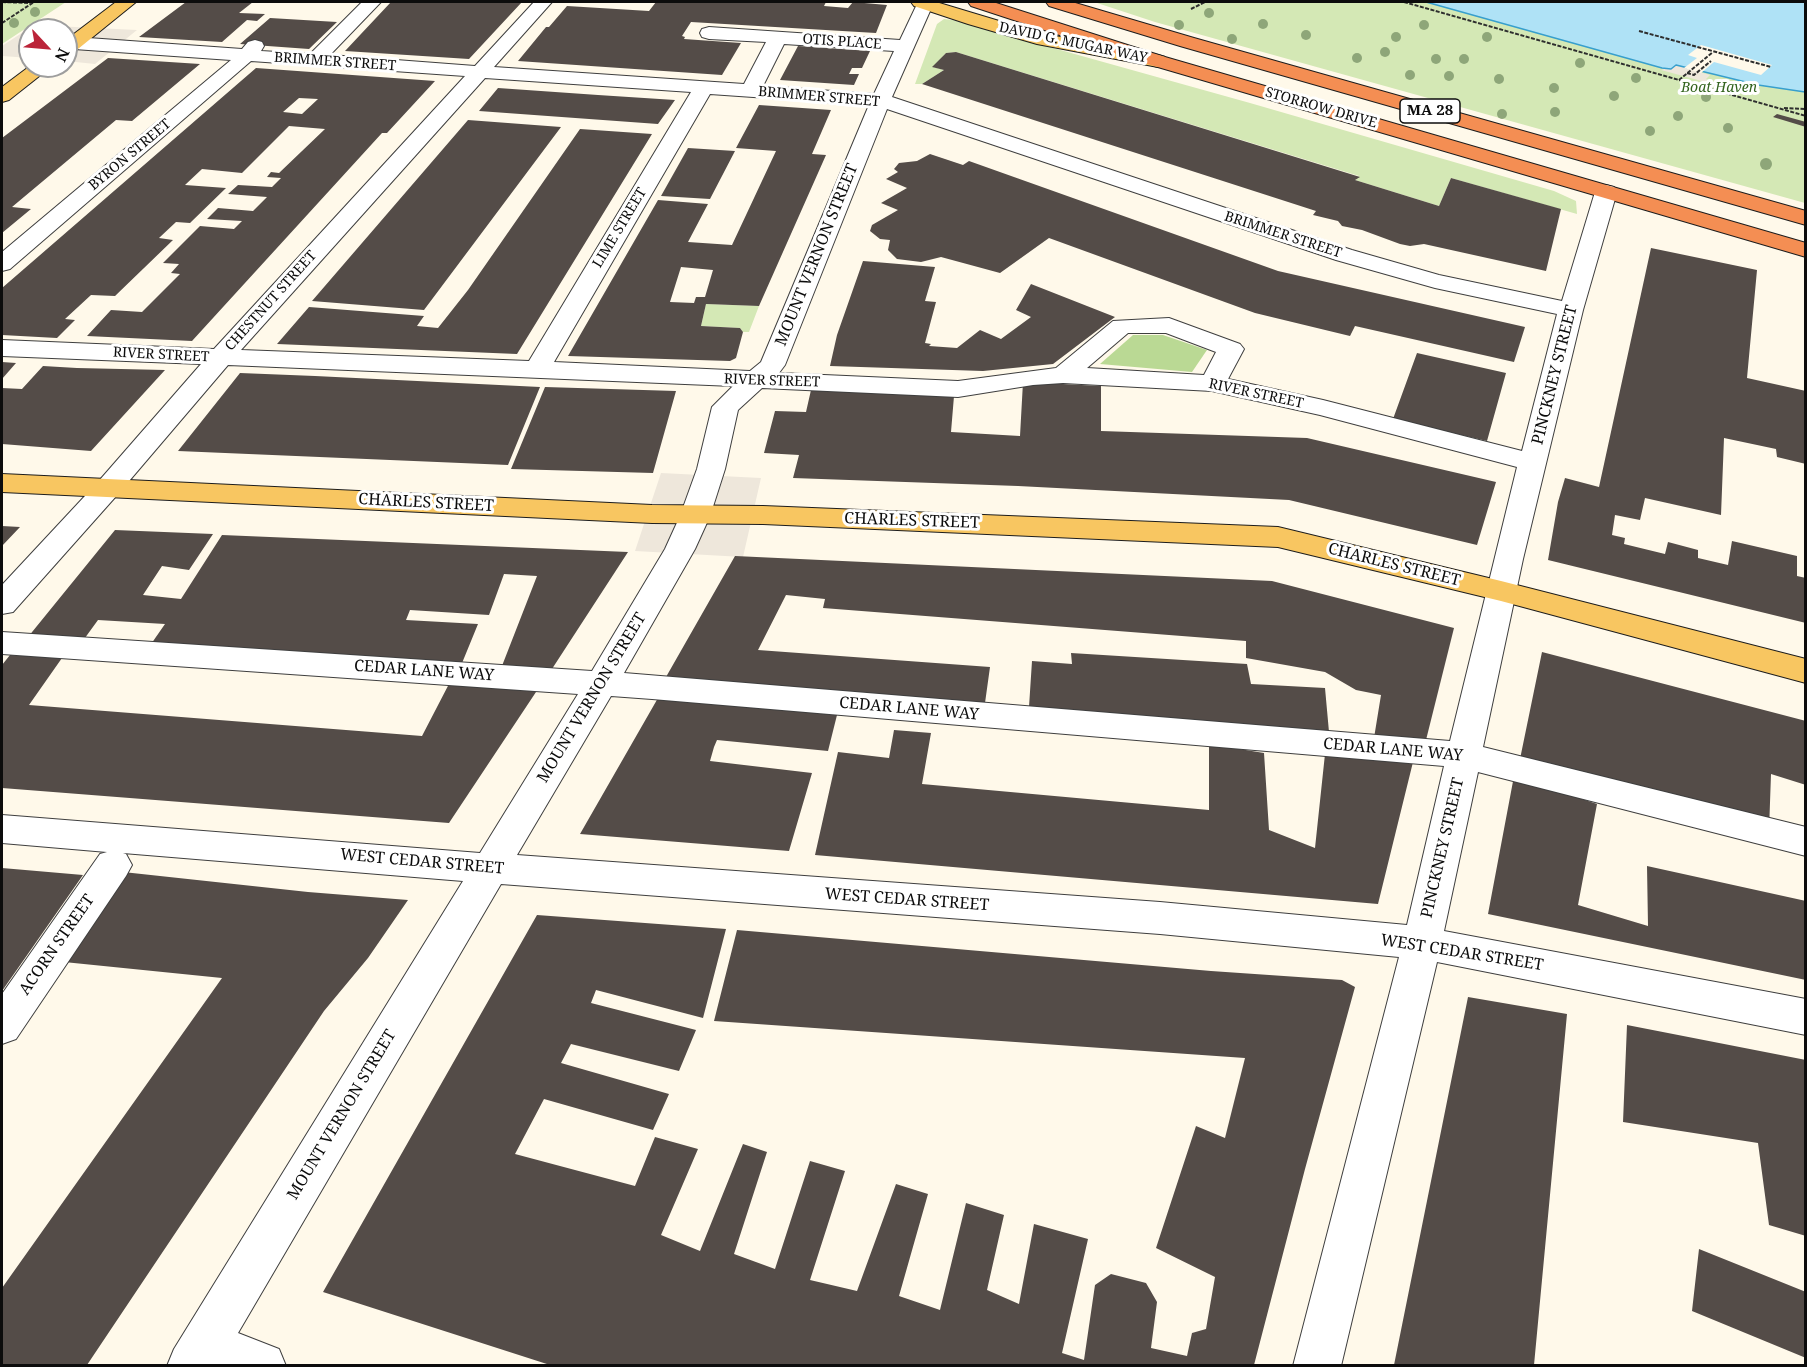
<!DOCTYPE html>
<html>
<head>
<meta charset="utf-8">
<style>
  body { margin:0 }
  #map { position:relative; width:1807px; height:1367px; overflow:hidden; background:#fff9ea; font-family:"Noto Serif",serif }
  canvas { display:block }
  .frame { position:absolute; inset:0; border:3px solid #0c0c0c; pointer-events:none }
  .north { position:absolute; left:18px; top:18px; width:60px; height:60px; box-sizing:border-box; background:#fff; border:2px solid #9e9e9e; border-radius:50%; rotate:116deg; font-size:16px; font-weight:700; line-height:24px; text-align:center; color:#0c0c0c }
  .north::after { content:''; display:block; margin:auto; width:21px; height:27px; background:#bb2439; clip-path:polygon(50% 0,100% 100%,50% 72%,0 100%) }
</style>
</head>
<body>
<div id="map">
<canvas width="1807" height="1367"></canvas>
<div class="frame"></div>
<div class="north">N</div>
</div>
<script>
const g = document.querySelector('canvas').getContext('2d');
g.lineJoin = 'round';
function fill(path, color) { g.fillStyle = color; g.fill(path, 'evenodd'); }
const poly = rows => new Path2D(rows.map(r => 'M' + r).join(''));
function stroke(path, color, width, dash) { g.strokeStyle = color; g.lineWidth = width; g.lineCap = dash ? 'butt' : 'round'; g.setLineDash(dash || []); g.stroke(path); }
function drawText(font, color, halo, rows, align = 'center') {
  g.font = font + ' "Noto Serif",serif'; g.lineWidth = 6; g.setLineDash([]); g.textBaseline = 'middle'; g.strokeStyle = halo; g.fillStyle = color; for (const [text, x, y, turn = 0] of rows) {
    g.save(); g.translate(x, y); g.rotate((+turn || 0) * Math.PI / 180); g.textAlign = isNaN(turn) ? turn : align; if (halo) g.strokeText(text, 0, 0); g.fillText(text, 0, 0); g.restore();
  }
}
const green = poly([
  [2,2,66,2,2,44],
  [1094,2,1805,2,1805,203,1155,22],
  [944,19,953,20,1250,103,1554,191,1576,201,1577,214,1451,178,1439,206,1355,180,1359,176,956,52,946,53,933,67,944,70,922,84,915,84,937,24],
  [706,304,759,306,749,332,743,332,740,328,701,326]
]);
const forest = poly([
  [1133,335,1163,335,1207,350,1192,372,1100,364]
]);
const plaza = poly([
  [34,25,137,30,95,64,66,61,66,30,30,30,30,58,2,56,2,46],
  [1676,65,1710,75,1706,79,1711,81,1709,83,1661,70],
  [661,473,761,478,743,557,635,551]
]);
const water = poly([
  [1426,2,1805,2,1805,92,1758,85,1676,65,1671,69,1662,68,1426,2]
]);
const pier = poly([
  [1701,45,1772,65,1761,75,1714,62,1701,73,1684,68,1697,58,1688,55]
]);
const building = poly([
  [186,2,253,2,239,13,265,14,257,21,247,20,222,42,139,37],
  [391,2,522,2,469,59,345,51],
  [656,2,826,2,824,6,848,8,853,2,887,5,876,33,691,22,682,36,685,37,684,39,741,43,722,75,518,61,546,27,549,27,567,6,649,11],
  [270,18,337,22,309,49,240,44],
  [798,46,870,51,862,68,852,68,849,74,859,74,854,85,780,80],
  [956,52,1360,177,1355,180,1439,206,1451,178,1561,209,1546,271,1424,244,1410,246,1400,244,1362,230,1342,226,1338,221,1313,215,1316,211,922,84,944,70,932,67,946,53],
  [108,58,200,64,132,121,116,120,12,207,31,209,2,233,2,138],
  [256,68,435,81,387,133,382,133,192,341,87,336,111,310,142,312,180,274,171,273,179,264,163,263,200,226,234,229,242,221,207,219,218,208,253,211,267,197,228,194,238,185,272,187,281,178,267,177,271,172,279,173,325,129,289,126,242,173,202,169,185,185,226,188,190,223,176,222,159,238,173,240,115,296,91,295,65,319,75,320,57,338,2,335,2,288],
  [299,98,318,99,302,114,283,112],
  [498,88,598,95,675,100,658,124,479,111],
  [759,105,831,110,812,154,826,155,759,306,706,304,701,326,740,328,743,332,736,358,730,361,568,356,658,200,708,204,688,242,732,245,776,151,736,148],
  [681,267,713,270,705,297,696,297,694,303,670,302],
  [1777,114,1806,122,1806,127,1773,117],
  [468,120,561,127,424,310,312,301],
  [580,129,652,134,517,354,277,344,309,307,424,316,417,326,438,328,468,290],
  [688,148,735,151,710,199,661,196],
  [930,154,963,165,969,161,1278,271,1525,327,1514,362,1355,326,1350,336,1255,313,1049,238,1000,273,941,257,921,262,897,259,888,250,890,240,880,239,870,231,872,225,898,210,881,203,907,188,886,179,898,172,894,169,899,163,917,161],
  [1651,248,1757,270,1747,378,1806,391,1806,464,1777,457,1776,449,1724,438,1721,515,1645,498,1640,520,1615,515,1612,535,1625,538,1624,544,1665,554,1668,542,1698,550,1698,558,1728,565,1732,541,1797,556,1797,576,1806,578,1806,623,1548,560,1558,502,1565,478,1599,487],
  [863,261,935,267,925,301,936,302,925,343,931,344,929,346,957,348,980,330,1001,339,1031,317,1016,310,1031,284,1115,317,1053,364,983,371,830,366,837,335],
  [1417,353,1506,373,1487,441,1393,419],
  [2,362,16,363,2,379],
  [43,366,77,368,165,370,91,451,2,444,2,388,22,389],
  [240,373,315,376,540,387,508,465,178,451],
  [1023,382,1101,386,1101,431,1307,438,1496,482,1477,545,1289,500,1018,486,793,478,799,455,764,453,775,411,806,412,811,390,954,396,951,432,1020,436],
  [545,387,676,391,653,473,511,469],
  [2,526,20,527,2,546],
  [115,530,213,534,189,570,162,566,143,595,181,599,222,535,628,552,550,672,500,671,537,576,504,574,489,615,410,610,406,620,478,624,460,668,149,647,165,624,98,620,82,642,28,637],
  [735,556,1272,581,1454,628,1425,744,1374,738,1381,695,1356,690,1325,672,1246,658,1246,641,823,608,825,599,786,595,758,650,990,667,985,703,666,677],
  [1542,652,1806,721,1806,785,1771,774,1769,831,1520,759],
  [1071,653,1247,664,1251,684,1325,688,1329,732,1029,707,1032,661,1072,664],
  [10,655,62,658,29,705,422,736,450,682,538,689,449,823,2,788,2,665],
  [658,698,837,715,828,751,717,740,714,747,710,761,812,773,789,851,580,834],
  [894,730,931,733,922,784,1209,810,1209,744,1264,753,1269,830,1315,848,1325,754,1413,762,1378,904,815,855,838,752,889,758],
  [1514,776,1597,804,1578,905,1648,926,1647,866,1806,901,1806,980,1488,914],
  [2,868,83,875,2,991],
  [123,872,308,892,408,900,368,958,324,1011,87,1365,2,1365,2,1288,222,978,64,962],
  [537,915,726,929,703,1018,596,990,591,1003,696,1030,679,1071,571,1044,561,1063,669,1094,653,1130,544,1099,515,1154,635,1186,655,1137,698,1149,661,1235,700,1251,743,1144,767,1152,734,1254,775,1269,810,1161,845,1171,810,1280,857,1291,896,1184,928,1194,899,1296,940,1310,966,1203,1004,1215,987,1290,1019,1304,1034,1224,1088,1239,1062,1353,1084,1360,1095,1285,1111,1274,1146,1283,1157,1302,1151,1348,1187,1356,1192,1333,1206,1329,1215,1277,1156,1248,1196,1126,1225,1138,1245,1058,714,1021,737,930,1211,971,1342,980,1355,987,1305,1169,1254,1365,550,1365,323,1292],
  [1468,997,1567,1014,1534,1365,1394,1365],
  [1627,1025,1806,1060,1806,1236,1769,1225,1758,1143,1623,1122],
  [1699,1249,1806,1292,1806,1358,1692,1311]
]);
const path = poly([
  [2,2,30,3],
  [1404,2,1806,116],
  [1191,9,1205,2],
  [2,23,34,2],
  [1639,31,1771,67],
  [1687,73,1694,75,1711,61],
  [1679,80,1713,52],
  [1784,108,1806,109]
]);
const minor = poly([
  [362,2,381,2,330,55,475,66,534,2,552,2,494,67,744,84,766,42,709,39,702,37,700,33,702,29,709,27,900,40,918,2,934,2,892,97,1352,250,1439,275,1562,301,1595,192,1598,187,1606,185,1614,187,1617,192,1583,310,1523,559,1483,747,1806,827,1806,856,1478,772,1444,931,1806,999,1806,1035,1437,962,1341,1366,1293,1366,1399,957,1160,934,501,884,238,1333,279,1349,286,1366,167,1366,174,1349,463,881,123,853,126,854,132,865,126,876,16,1039,2,1044,2,994,100,854,107,852,2,843,2,815,480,853,578,694,2,654,2,632,592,671,665,549,680,516,697,469,712,407,733,386,228,365,118,494,13,612,2,614,2,585,98,482,201,364,2,356,2,340,214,349,465,76,251,61,10,269,2,271,2,252,231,60,74,49,67,47,66,41,74,37,242,49,248,42,255,40,262,42,264,46,261,51,310,54,362,2],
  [784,44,894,51,874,94,763,86,784,44],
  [485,78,691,92,529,361,241,350,485,78],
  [710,94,869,105,761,362,750,371,554,362,710,94],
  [887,109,1336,260,1435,288,1557,314,1522,451,1323,400,1228,379,1244,349,1240,344,1169,318,1113,321,1056,368,958,381,779,373,785,365,887,109],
  [1128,333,1166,333,1216,352,1204,375,1087,368,1128,333],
  [1063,383,1212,391,1320,415,1517,467,1450,741,624,673,695,549,710,516,725,469,738,410,762,388,958,397,1033,385,1063,383],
  [611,696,652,699,1444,766,1407,925,1160,902,517,855,611,696]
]);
const major = poly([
  [116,2,136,2,73,53,66,55,66,40,116,2],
  [911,2,936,2,1039,33,1158,55,1165,57,1168,61,1165,65,1158,67,1037,44,968,24,914,6,911,2],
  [30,66,52,66,9,100,2,102,2,87,30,66],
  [2,474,652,505,763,506,1278,527,1501,581,1806,659,1806,683,1501,601,1278,547,763,524,652,523,2,492,2,474]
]);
const highway = poly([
  [968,2,993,2,1165,57,1806,243,1806,257,1151,65,971,6,968,2],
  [1046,2,1072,2,1194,38,1806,211,1806,225,1180,46,1049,6,1046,2]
]);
const trees = [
  [35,12,5],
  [1209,13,5],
  [14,23,5],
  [1263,24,5],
  [1179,25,5],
  [1424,25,5],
  [1306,35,5],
  [1396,37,5],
  [1487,37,5],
  [1232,39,5],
  [1385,52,5],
  [1357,58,5],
  [1436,59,5],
  [1464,59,5],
  [1580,63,5],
  [1410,75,5],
  [1449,76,5],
  [1636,78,5],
  [1499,79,5],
  [1742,87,5],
  [1554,88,5],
  [1614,96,5],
  [1706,97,5],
  [1555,112,5],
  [1502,114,5],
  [1678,116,5],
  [1728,128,5],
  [1650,131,5],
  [1766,164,6]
];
const farStreetnames = [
  ["OTIS PLACE",842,42,4],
  ["DAVID G. MUGAR WAY",1073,43,12],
  ["BRIMMER STREET",335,62,4],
  ["BRIMMER STREET",819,97,5],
  ["STORROW DRIVE",1321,108,16],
  ["BYRON STREET",130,155,-40],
  ["LIME STREET",620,228,-59],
  ["BRIMMER STREET",1283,235,18],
  ["CHESTNUT STREET",271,301,-48],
  ["RIVER STREET",161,355,3],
  ["RIVER STREET",772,381,2],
  ["RIVER STREET",1256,394,12]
];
const farParknames = [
  ["Boat Haven",1719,88]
];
const shields = [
  [1430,111,60]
];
const shieldNames = [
  ["MA 28",1430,111]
];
const streetNames = [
  ["MOUNT VERNON STREET",817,255,-68],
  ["PINCKNEY STREET",1555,375,-76],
  ["CHARLES STREET",426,503,3],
  ["CHARLES STREET",912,521,2],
  ["CHARLES STREET",1394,565,14],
  ["CEDAR LANE WAY",424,671,4],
  ["MOUNT VERNON STREET",592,698,-59],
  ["CEDAR LANE WAY",909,709,5],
  ["CEDAR LANE WAY",1393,750,5],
  ["PINCKNEY STREET",1443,848,-77],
  ["WEST CEDAR STREET",422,862,5],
  ["WEST CEDAR STREET",907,900,4],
  ["ACORN STREET",57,945,-55],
  ["WEST CEDAR STREET",1462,953,9],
  ["MOUNT VERNON STREET",342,1115,-59]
];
fill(green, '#d4e8b5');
fill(forest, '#bad994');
fill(plaza, '#eee7db');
fill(water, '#afe2f6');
stroke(water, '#379fcd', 1.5);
fill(pier, '#fff9ea');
fill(building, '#544c48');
stroke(minor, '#3f3f3f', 2);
stroke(major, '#1d1d1d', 2);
stroke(highway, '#1d1d1d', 2);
stroke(path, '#2e2e2e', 2, [4, 1.5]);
fill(minor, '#fff');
fill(major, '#f8c661');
fill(highway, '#f48e53');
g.fillStyle = '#8ea679';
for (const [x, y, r] of trees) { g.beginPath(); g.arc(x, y, r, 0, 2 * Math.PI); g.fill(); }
drawText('14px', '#0c0c0c', '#fff', farStreetnames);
drawText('italic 14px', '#32631d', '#fff', farParknames);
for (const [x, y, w] of shields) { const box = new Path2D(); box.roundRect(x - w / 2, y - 12, w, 24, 4.5); g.fillStyle = '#fff'; g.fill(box); stroke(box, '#0c0c0c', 1.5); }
drawText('bold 15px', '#0c0c0c', null, shieldNames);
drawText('16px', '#0c0c0c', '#fff', streetNames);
</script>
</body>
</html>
